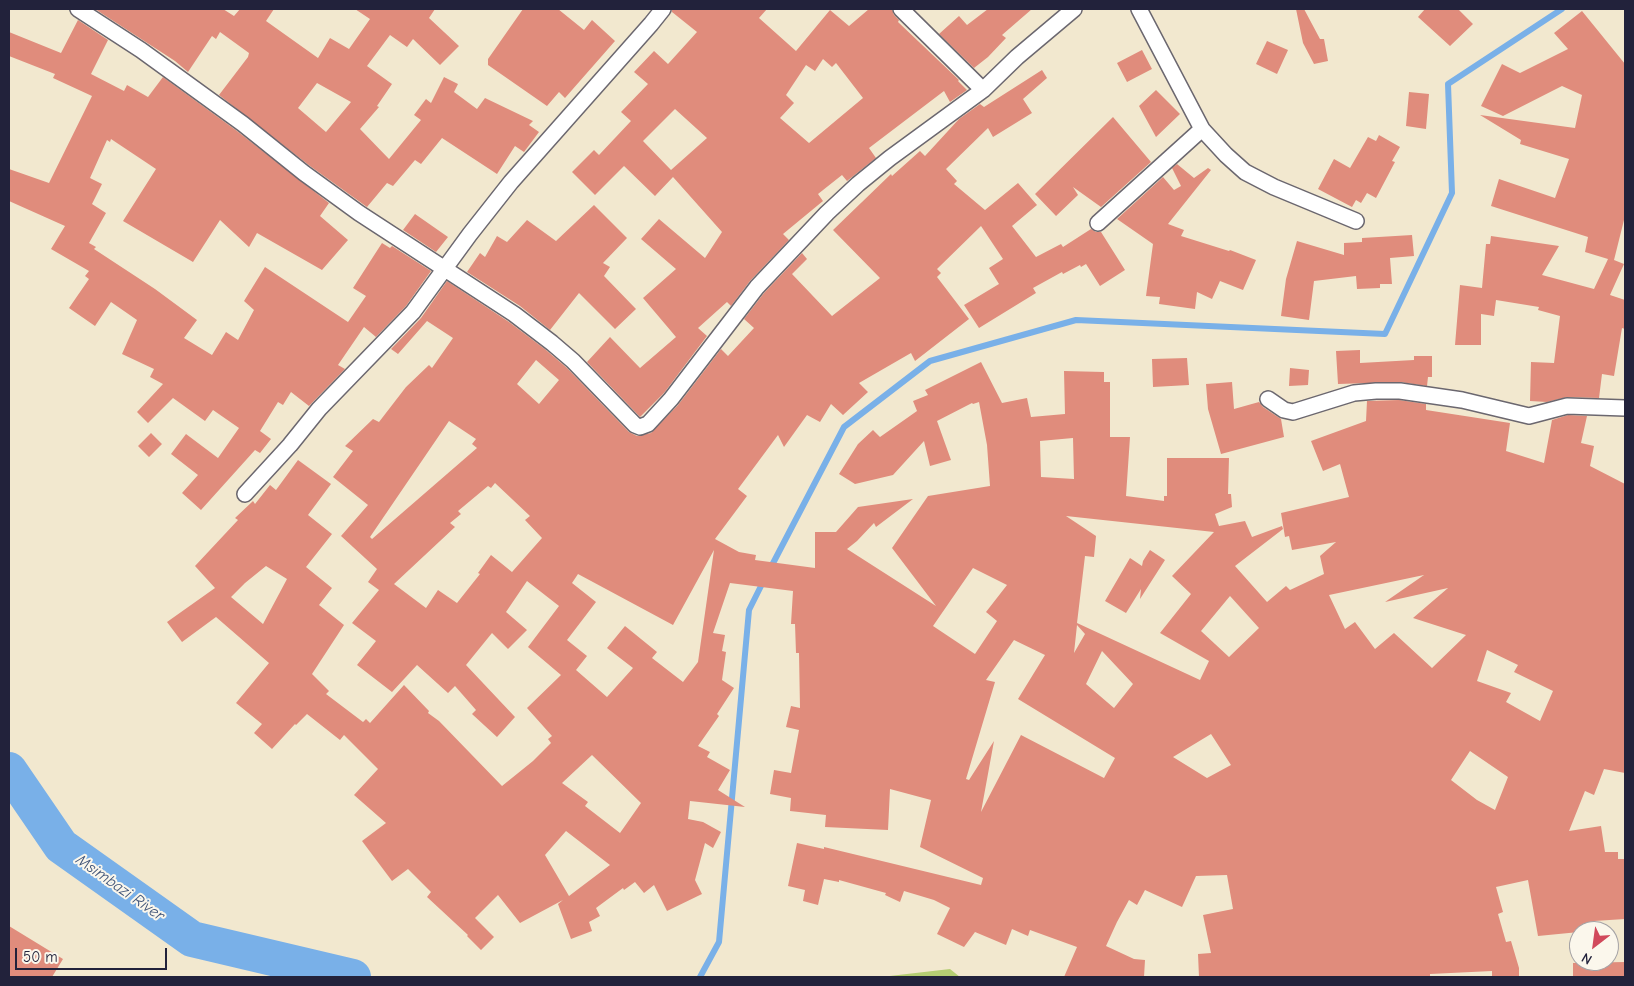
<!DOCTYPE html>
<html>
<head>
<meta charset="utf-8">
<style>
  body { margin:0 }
  #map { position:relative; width:1634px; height:986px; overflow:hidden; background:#f2e8cf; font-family:"Comic Neue",sans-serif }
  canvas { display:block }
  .frame { position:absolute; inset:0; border:10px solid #22223b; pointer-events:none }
  .north { position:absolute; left:1569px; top:921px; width:50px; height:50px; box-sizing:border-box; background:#fbf7ec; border:1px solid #a4a2a5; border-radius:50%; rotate:210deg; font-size:14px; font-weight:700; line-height:20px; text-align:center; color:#22223b }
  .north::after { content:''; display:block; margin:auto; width:18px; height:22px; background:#d1495b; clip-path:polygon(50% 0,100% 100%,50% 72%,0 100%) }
  .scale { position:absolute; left:15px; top:948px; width:152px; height:22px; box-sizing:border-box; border:2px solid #22223b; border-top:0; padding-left:6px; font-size:15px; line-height:18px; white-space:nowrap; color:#22223b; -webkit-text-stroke:4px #fbf7ec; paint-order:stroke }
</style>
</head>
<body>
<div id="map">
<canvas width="1634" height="986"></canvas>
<div class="frame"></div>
<div class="north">N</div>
<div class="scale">50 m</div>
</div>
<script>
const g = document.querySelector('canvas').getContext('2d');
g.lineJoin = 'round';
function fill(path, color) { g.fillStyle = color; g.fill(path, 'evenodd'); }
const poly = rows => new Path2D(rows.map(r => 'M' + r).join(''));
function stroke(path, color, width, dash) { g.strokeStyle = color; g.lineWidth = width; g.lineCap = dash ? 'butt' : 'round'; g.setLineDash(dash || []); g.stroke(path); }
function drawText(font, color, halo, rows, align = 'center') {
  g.font = font + ' "Comic Neue",sans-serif'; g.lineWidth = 4; g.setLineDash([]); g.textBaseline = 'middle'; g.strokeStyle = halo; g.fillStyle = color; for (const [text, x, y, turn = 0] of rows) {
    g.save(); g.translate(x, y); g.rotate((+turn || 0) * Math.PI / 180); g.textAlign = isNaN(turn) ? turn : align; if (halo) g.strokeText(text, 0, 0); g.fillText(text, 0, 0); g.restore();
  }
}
const green = poly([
  [950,969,960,977,881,977]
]);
const stream = poly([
  [770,569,844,427,930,361,1076,320,1385,334,1452,193,1448,84,1562,9],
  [700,977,719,942,749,610,764,580]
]);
const river = poly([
  [9,770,61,846,192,939,353,977]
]);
const building = poly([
  [95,9,223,9,234,16,240,9,274,9,266,21,318,58,330,38,349,49,370,19,355,9,435,9,429,18,459,46,440,65,413,39,407,47,390,35,367,66,392,84,377,106,379,107,360,129,389,159,421,120,414,115,426,99,431,103,444,77,458,84,454,92,477,109,485,98,533,121,529,125,539,132,524,152,515,146,497,174,442,138,421,164,415,160,393,186,387,183,367,207,310,166,219,95,248,57,249,53,220,32,216,39,212,36,188,72,175,61],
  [317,83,351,102,326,132,298,108],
  [523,9,558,9,584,30,592,20,615,41,565,98,559,92,547,106,488,65,488,59],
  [672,9,767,9,759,18,796,51,830,10,849,26,869,9,892,9,894,15,899,20,898,22,959,80,958,81,967,90,950,102,944,91,869,148,876,158,847,181,842,175,818,194,823,201,783,234,789,240,750,281,731,306,727,302,698,328,707,336,664,393,640,417,587,362,610,337,640,368,676,337,643,298,676,269,641,239,659,219,705,258,722,232,673,177,655,196,624,166,595,195,572,172,594,150,599,155,631,121,621,112,648,84,634,72,654,51,668,64,697,32,672,12],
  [823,59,832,67,836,63,863,98,809,143,780,118,794,103,786,95,806,65,815,71],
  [675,109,707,138,671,170,643,141],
  [988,9,1032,9,1002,35,1006,38,988,57,974,68,939,34,959,16,967,25],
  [1296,9,1304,9,1320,39,1324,39,1328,61,1314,64,1303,43],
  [1425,9,1458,9,1473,24,1450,46,1418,17],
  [1582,11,1625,64,1625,216,1614,260,1624,264,1610,295,1625,300,1625,329,1622,328,1614,376,1602,374,1599,398,1567,397,1547,402,1530,401,1531,362,1554,363,1560,316,1538,310,1539,307,1496,300,1494,316,1481,314,1481,345,1455,345,1460,285,1482,288,1486,244,1490,244,1491,236,1559,246,1542,275,1594,289,1608,259,1585,252,1588,237,1491,206,1499,179,1555,198,1569,159,1520,144,1521,140,1480,115,1575,128,1582,95,1562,86,1503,116,1481,106,1502,64,1520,73,1568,49,1554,33],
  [78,20,108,40,91,74,124,91,127,85,148,97,163,77,237,131,329,203,320,216,348,240,322,270,257,233,249,247,220,220,193,262,123,221,156,169,111,139,110,142,107,140,90,178,102,184,92,204,106,213,89,243,96,247,94,249,155,289,197,320,184,338,212,355,226,332,238,340,254,310,244,301,265,267,348,322,366,296,353,288,382,243,390,248,392,246,431,271,406,306,376,337,364,327,338,365,345,369,309,406,291,392,283,405,278,402,260,431,271,439,260,453,255,450,201,510,182,493,198,475,171,454,186,434,218,458,239,428,213,410,205,421,173,398,148,423,137,412,163,384,150,377,154,369,122,354,137,320,111,302,95,326,69,308,89,279,85,276,89,271,51,249,65,226,9,201,9,169,49,183,92,96,53,78,55,74,9,56,9,32,61,53],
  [1267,41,1288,50,1277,74,1256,64],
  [1142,50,1152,69,1127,82,1117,63],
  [1042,70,1047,78,1023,99,1032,113,993,137,988,128,946,169,957,181,954,184,985,210,1018,183,1037,205,1012,226,1036,257,1061,244,1063,247,1091,229,1096,232,1101,232,1125,270,1100,286,1086,264,1081,267,1080,265,1063,274,1062,272,1033,288,1036,293,979,328,964,305,999,284,989,268,1003,259,981,226,937,269,941,273,937,277,969,319,915,361,911,353,859,383,868,392,843,415,831,404,820,422,807,415,784,447,778,435,738,489,747,496,715,539,739,552,756,555,755,560,815,568,815,532,836,532,858,507,913,499,876,527,874,523,857,541,847,549,936,606,892,548,928,496,990,486,987,445,979,402,973,404,972,403,937,421,951,460,930,466,924,441,893,475,855,484,839,474,858,444,873,430,880,437,917,411,913,401,928,395,925,390,981,362,1002,403,1027,398,1031,417,1065,414,1064,371,1104,372,1104,382,1110,382,1110,437,1130,437,1126,496,1164,501,1164,496,1167,496,1167,458,1229,458,1228,494,1231,494,1232,507,1215,514,1219,526,1245,521,1252,537,1282,526,1283,529,1235,566,1267,602,1286,586,1290,590,1324,574,1320,556,1336,542,1292,550,1289,536,1285,537,1281,513,1349,497,1340,464,1323,471,1311,441,1366,421,1367,401,1399,400,1426,404,1426,410,1510,423,1506,451,1544,463,1552,420,1568,415,1587,416,1581,443,1594,446,1590,466,1625,484,1625,773,1604,769,1594,795,1585,791,1569,831,1601,826,1605,852,1618,852,1618,859,1625,859,1625,919,1594,921,1597,931,1579,931,1579,932,1538,936,1528,880,1496,887,1503,912,1498,914,1506,942,1511,941,1519,968,1519,977,1492,977,1492,971,1430,974,1430,977,1199,977,1198,954,1211,953,1203,915,1233,909,1227,875,1196,876,1182,907,1145,890,1137,905,1129,900,1117,922,1106,946,1134,959,1145,960,1144,977,1064,977,1077,947,1030,930,1028,936,1012,929,1006,945,975,932,964,947,937,934,950,908,934,900,904,891,900,902,885,895,886,893,839,880,839,882,824,879,818,905,803,901,805,890,788,886,797,843,824,849,824,847,981,885,983,878,920,847,931,800,890,789,888,830,825,827,826,815,790,811,791,798,770,794,774,770,791,773,799,730,786,727,791,706,800,708,799,653,796,653,795,624,791,624,793,591,730,583,713,633,725,635,722,651,726,652,722,680,734,688,717,714,719,716,698,746,710,752,707,757,730,770,718,790,745,807,690,801,688,819,703,822,721,832,713,848,705,843,695,880,702,894,667,911,654,885,644,893,635,882,624,890,623,888,596,908,600,916,589,922,592,931,571,939,558,904,563,900,520,923,498,895,475,918,494,937,481,950,467,936,468,935,427,897,431,892,408,869,392,881,362,841,386,823,354,795,378,769,344,735,340,740,307,714,296,725,295,724,272,749,254,733,262,724,236,703,269,663,216,617,182,642,167,622,215,588,195,566,238,520,235,518,253,501,255,504,270,485,276,490,298,460,331,484,308,515,332,534,306,567,332,588,319,605,344,625,312,674,329,691,326,694,363,722,366,719,370,723,404,685,429,711,428,713,439,721,502,786,533,761,551,743,548,739,552,736,527,708,561,675,528,647,559,606,527,581,506,612,527,630,508,649,492,633,466,665,515,717,497,737,472,714,476,710,455,686,448,693,417,665,392,692,357,665,376,641,352,623,379,590,368,582,377,569,341,536,368,505,333,477,353,451,345,446,373,419,379,422,406,387,429,365,432,368,453,338,427,321,398,354,391,349,421,318,447,281,509,322,546,350,567,368,629,432,637,436,651,433,678,405,721,349,728,356,754,328,744,319,764,293,802,253,807,259,792,274,832,316,880,278,833,230,891,174,892,176,920,151,925,156,959,119,980,104,984,107],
  [536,360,559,380,539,404,517,384],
  [449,421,476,439,472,444,477,448,372,539,370,537],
  [1073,438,1074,479,1041,477,1040,441],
  [495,483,530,516,525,520,542,538,512,572,491,555,478,573,480,574,457,603,438,590,426,608,394,584,455,527,450,523,461,514,458,511,488,486,491,488],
  [1066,516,1214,532,1172,576,1191,594,1160,633,1209,661,1200,680,1077,623,1085,556,1094,557,1096,536],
  [714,550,698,662,683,682,652,658,657,652,625,626,607,648,633,668,607,697,576,670,587,656,567,640,596,602,572,583,578,574,673,625],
  [266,566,287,579,263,624,231,597,245,583],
  [973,568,1007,585,986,612,997,621,975,654,933,626],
  [1424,575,1385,602,1448,588,1413,618,1466,635,1432,668,1394,633,1375,649,1355,622,1345,629,1329,595],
  [1230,596,1259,628,1229,657,1201,631],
  [1077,625,1085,634,1074,653],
  [1014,640,1045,655,1018,699,1115,758,1104,778,1021,735,981,812,994,741,969,780,966,779,995,682,986,680],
  [1487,650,1518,665,1514,672,1553,691,1540,721,1506,702,1511,693,1477,681],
  [1102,651,1133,684,1114,708,1086,684],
  [1211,734,1231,765,1207,778,1173,757],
  [1470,751,1508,777,1495,810,1477,800,1451,780],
  [592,755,641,803,620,833,585,806,588,802,562,783],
  [566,831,610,865,569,896,545,855],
  [1156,90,1180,114,1156,137,1139,106],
  [1409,92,1429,94,1426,129,1406,126],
  [1113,117,1151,162,1101,207,1073,187,1078,195,1056,216,1035,194],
  [1379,135,1400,147,1392,161,1395,162,1376,198,1367,193,1361,203,1356,200,1352,207,1318,189,1334,159,1350,168,1368,137,1376,141],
  [1177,164,1194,178,1208,168,1211,170,1168,224,1184,230,1181,236,1229,251,1230,250,1256,260,1243,290,1220,281,1212,299,1197,292,1195,309,1159,304,1160,297,1146,296,1153,244,1117,219,1163,177,1174,190,1181,186,1172,168],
  [594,205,627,238,603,263,610,267,604,276,636,309,615,329,579,293,550,330,520,306,467,272,480,253,485,257,497,236,507,242,527,220,556,241],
  [415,214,448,237,436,252,403,230],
  [1412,235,1414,256,1390,258,1392,284,1380,284,1380,288,1357,289,1356,276,1314,281,1309,320,1281,316,1286,279,1297,241,1344,255,1344,243,1362,242,1362,238],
  [1360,350,1360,363,1414,360,1414,356,1432,356,1432,377,1428,377,1427,386,1400,382,1338,384,1336,351],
  [1187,358,1189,385,1153,387,1152,359],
  [1290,368,1309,370,1308,385,1289,386],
  [1232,382,1234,409,1259,402,1263,407,1281,419,1284,437,1221,454,1208,409,1206,384],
  [151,433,162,444,149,457,138,446],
  [1150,550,1165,560,1140,599,1141,589,1126,613,1105,601,1130,558,1142,566,1143,561],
  [9,926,63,959,52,977,9,977],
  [1625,962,1625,977,1573,977,1573,963]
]);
const minor = poly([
  [78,9,141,50,243,124,304,173,359,213,514,314,552,343,573,361,635,425,640,427,648,424,671,399,757,287,827,213,858,184,890,158,983,90,1017,57,1074,9],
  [901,9,983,90],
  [1139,9,1202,129,1226,155,1245,172,1274,187,1356,221],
  [1098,223,1202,129],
  [1268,399,1284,410,1293,412,1354,393,1376,391,1400,391,1462,400,1529,416,1567,406,1625,408],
  [245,494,290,445,319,409,413,312,470,234,511,182,651,24,663,9]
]);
const waterNames = [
  ["Msimbazi River",120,888,35]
];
fill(green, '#b5ce73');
stroke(stream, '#79b0e8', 6);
stroke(river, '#79b0e8', 36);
fill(building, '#e08c7c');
stroke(minor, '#6b676f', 18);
stroke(minor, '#fff', 15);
drawText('italic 16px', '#405478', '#fbf7ec', waterNames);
</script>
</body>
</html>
